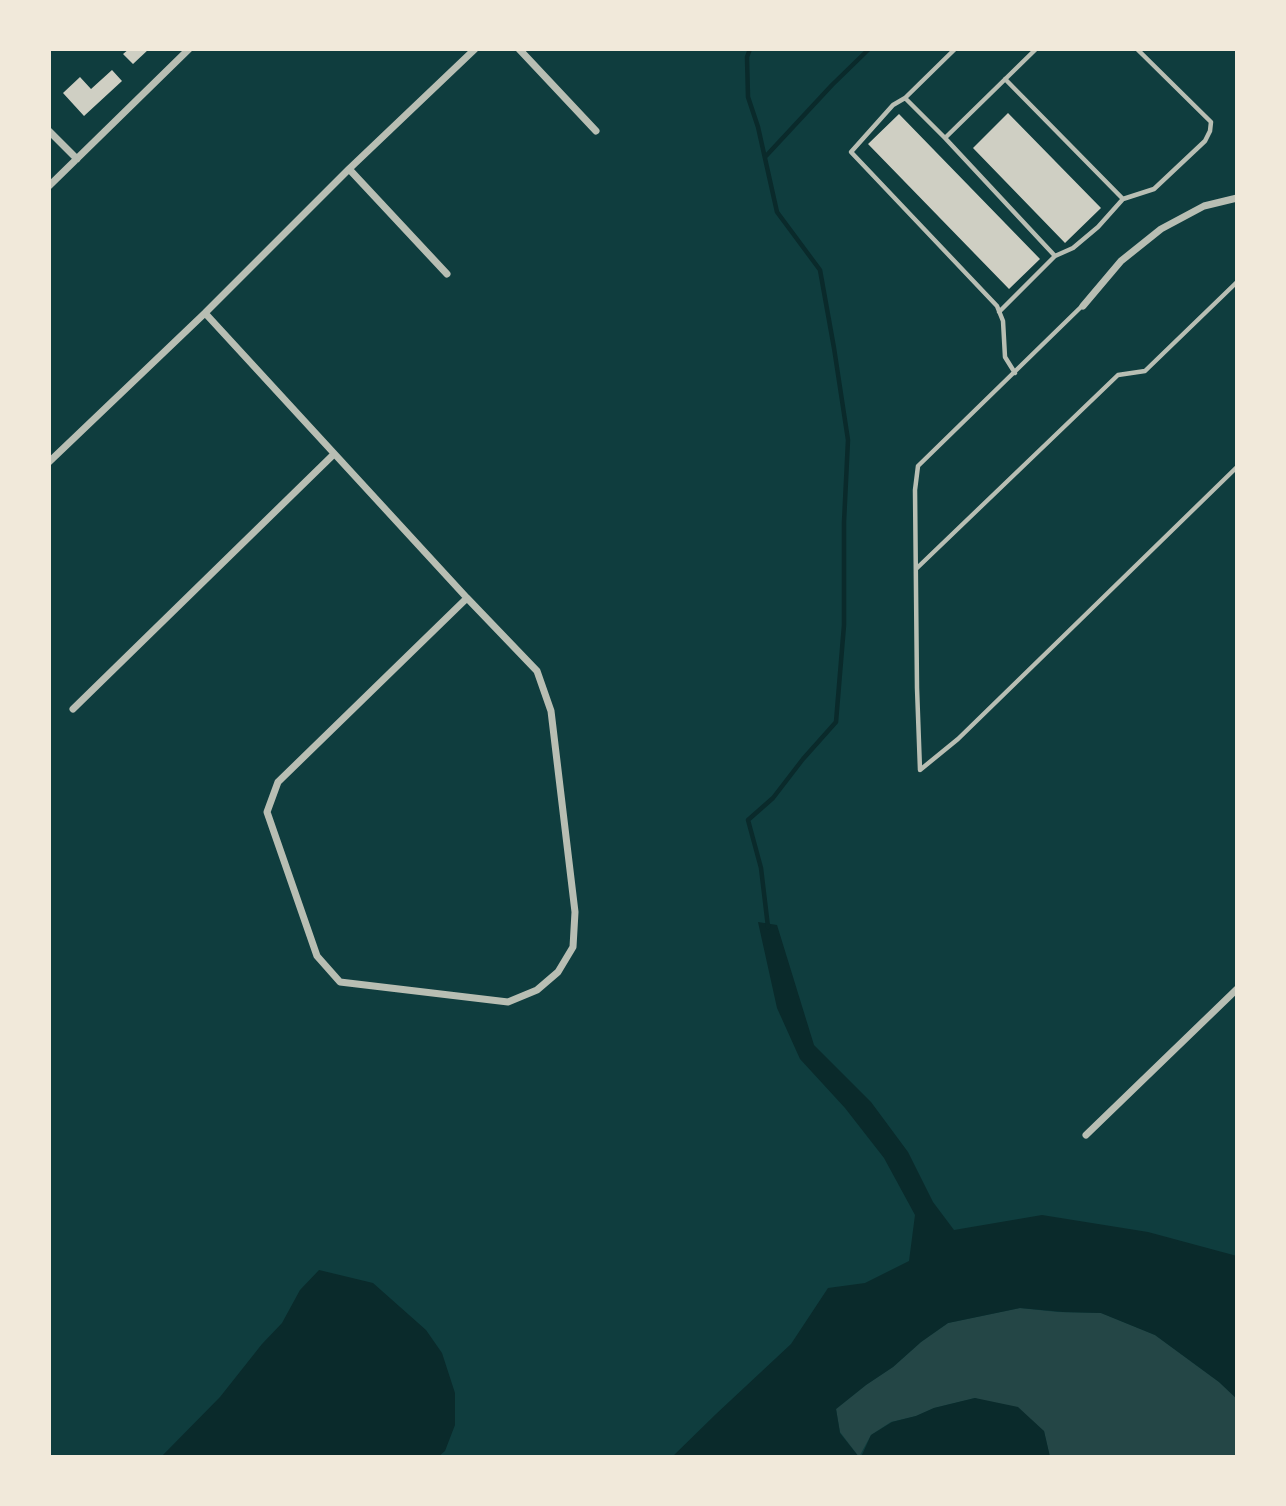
<!DOCTYPE html>
<html>
<head>
<meta charset="utf-8">
<style>
  body { margin:0 }
  #map { position:relative; width:1286px; height:1506px; overflow:hidden; background:#0f3d3e; font-family:Manrope,sans-serif }
  canvas { display:block }
  .frame { position:absolute; inset:0; border:51px solid #f1e9da; pointer-events:none }
</style>
</head>
<body>
<div id="map">
<canvas width="1286" height="1506"></canvas>
<div class="frame"></div>
</div>
<script>
const g = document.querySelector('canvas').getContext('2d');
g.lineJoin = 'round';
function fill(path, color) { g.fillStyle = color; g.fill(path, 'evenodd'); }
const poly = rows => new Path2D(rows.map(r => 'M' + r).join(''));
function stroke(path, color, width, dash) { g.strokeStyle = color; g.lineWidth = width; g.lineCap = dash ? 'butt' : 'round'; g.setLineDash(dash || []); g.stroke(path); }
const green = poly([
  [1020,1308,1058,1312,1101,1313,1155,1335,1219,1382,1237,1399,1237,1457,1050,1457,1044,1431,975,1398,934,1408,916,1416,891,1422,871,1435,859,1457,840,1432,836,1409,866,1385,893,1367,921,1342,948,1323]
]);
const water = poly([
  [758,922,777,925,814,1045,871,1102,908,1152,933,1202,954,1230,1042,1215,1148,1232,1237,1256,1237,1399,1219,1382,1155,1335,1101,1313,1063,1312,1020,1308,948,1323,921,1342,893,1367,866,1385,836,1409,840,1433,859,1457,672,1457,716,1414,791,1344,828,1288,865,1283,909,1261,915,1215,884,1158,845,1108,800,1059,777,1008],
  [319,1270,373,1283,426,1330,442,1353,455,1393,455,1425,445,1451,438,1457,161,1457,220,1397,262,1344,282,1323,300,1290],
  [975,1398,1018,1407,1044,1431,1050,1457,861,1457,871,1435,892,1422,916,1416,934,1408]
]);
const stream = poly([
  [750,49,747,57,748,97,758,127,777,212,820,270,834,348,848,440,844,522,844,625,836,722,803,759,773,798,748,820,761,868,768,927],
  [766,156,832,85,869,49]
]);
const building = poly([
  [129,49,149,49,133,64,123,54],
  [112,70,122,81,84,116,63,93,80,77,91,89],
  [1008,113,1101,208,1065,243,973,148],
  [899,114,1040,259,1009,289,868,144]
]);
const service = poly([
  [905,98,955,49],
  [945,138,1055,256],
  [1123,199,1154,189,1205,141,1210,131,1211,122,1137,49],
  [1082,306,918,466,915,490,917,688,920,770,958,739,1237,467],
  [999,312,1055,256,1073,248,1098,227,1123,199,1005,79],
  [1015,373,1005,357,1003,321,997,306,851,152,893,105,905,98,945,138,1036,49],
  [916,569,1118,375,1145,371,1237,282]
]);
const minor = poly([
  [519,49,596,131],
  [49,131,77,159],
  [349,169,447,274],
  [49,186,189,49],
  [1083,306,1121,261,1161,229,1204,206,1237,198],
  [205,313,467,598],
  [49,462,205,313,349,169,475,49],
  [467,598,537,671,551,711,575,912,573,947,558,972,537,990,508,1002,340,982,317,956,267,812,278,782,467,598],
  [73,709,334,454],
  [1086,1135,1237,989]
]);
fill(green, '#244646');
fill(water, '#0a2a2b');
stroke(stream, '#0a2a2b', 4.5);
fill(building, '#cfcfc3');
stroke(service, '#b8beb3', 4.5);
stroke(minor, '#b8beb3', 7);
</script>
</body>
</html>
